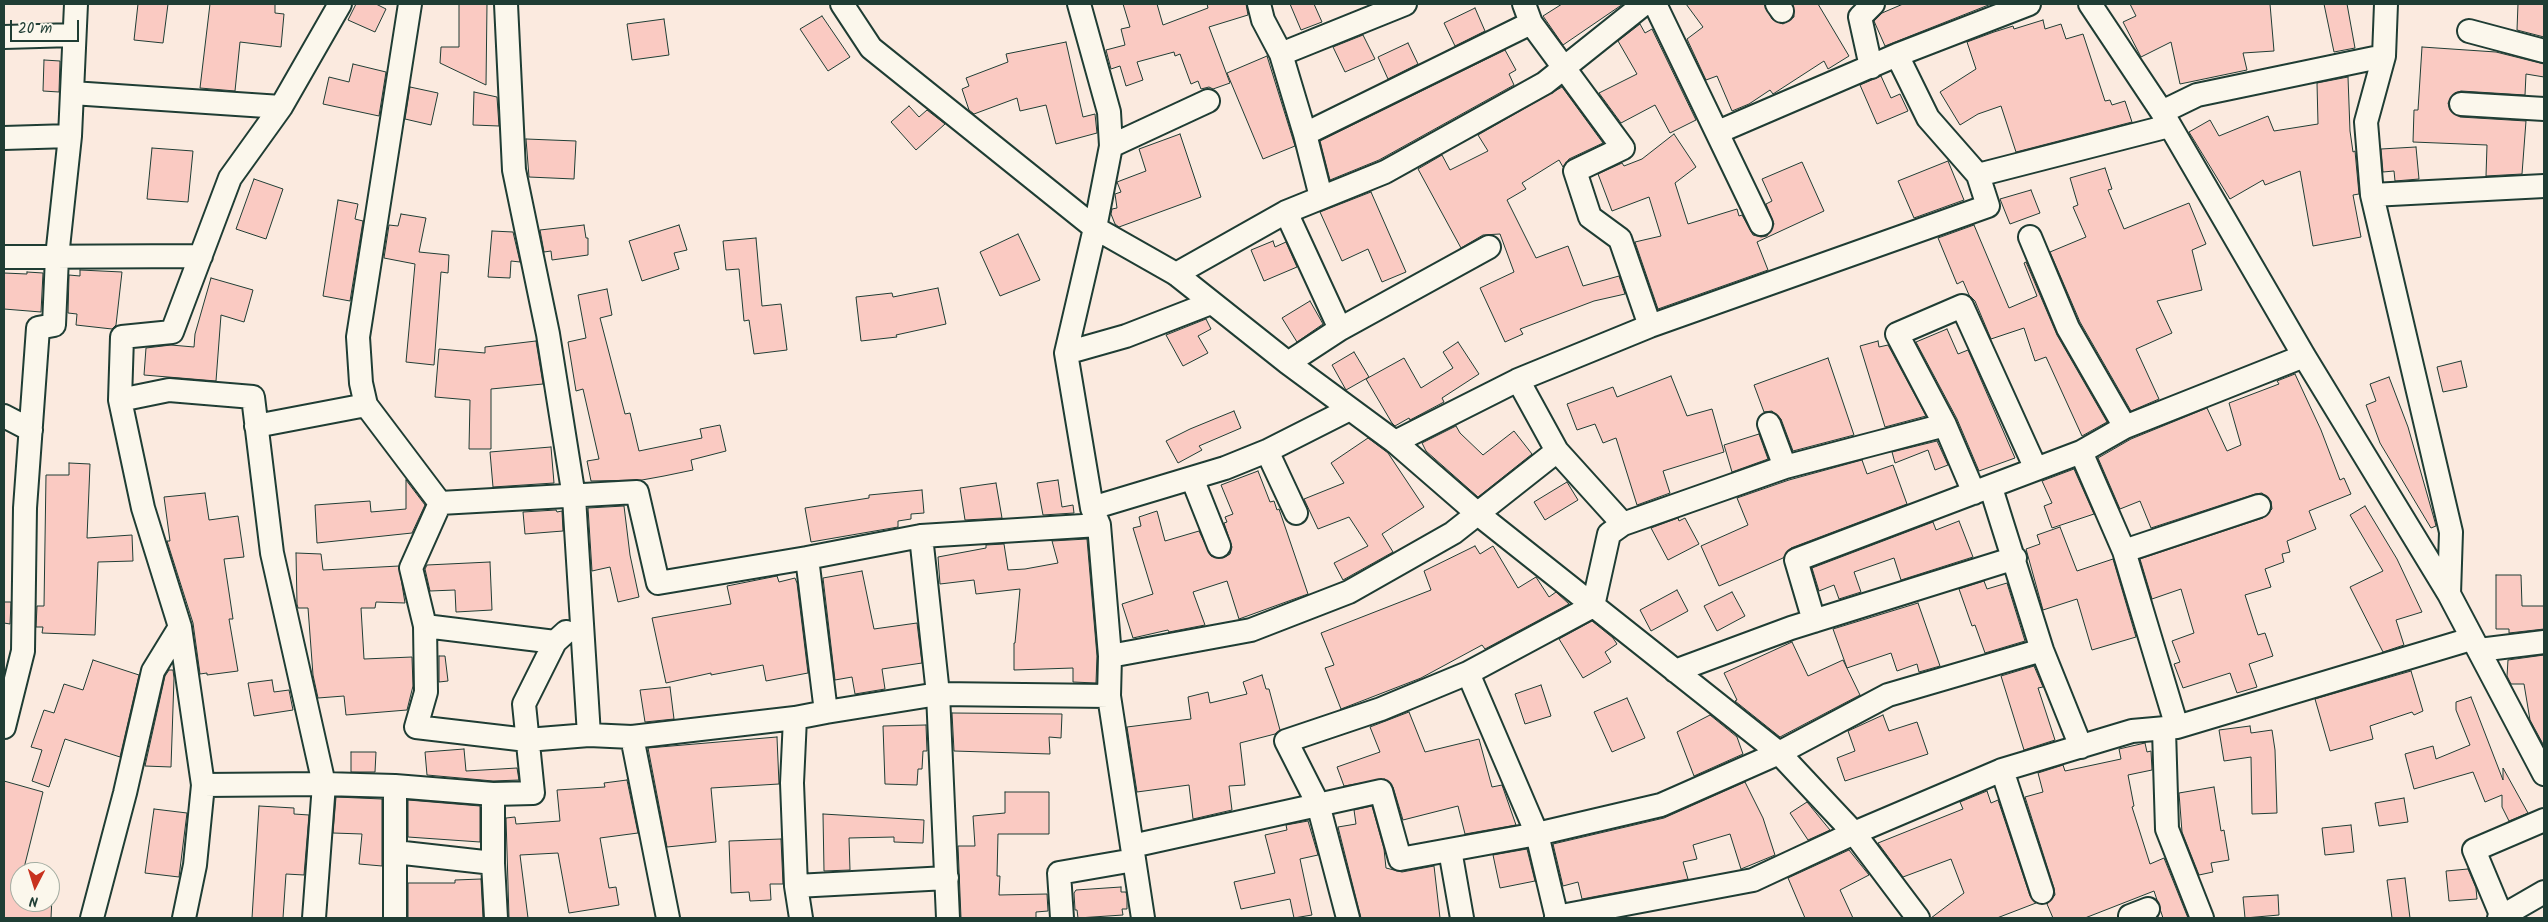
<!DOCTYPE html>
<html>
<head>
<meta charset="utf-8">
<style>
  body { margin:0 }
  #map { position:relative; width:2548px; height:922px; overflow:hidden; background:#fbeadf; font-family:Kalam,sans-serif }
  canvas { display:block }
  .frame { position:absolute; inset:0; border:5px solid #1f3d34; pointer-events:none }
  .north { position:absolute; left:10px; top:862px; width:50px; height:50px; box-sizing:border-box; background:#fbf7ec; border:1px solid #a3ada2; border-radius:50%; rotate:185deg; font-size:14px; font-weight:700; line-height:20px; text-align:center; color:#1f3d34 }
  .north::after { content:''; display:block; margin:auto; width:18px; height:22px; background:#c8321e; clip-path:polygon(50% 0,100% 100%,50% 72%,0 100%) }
  .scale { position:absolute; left:10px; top:20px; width:69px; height:22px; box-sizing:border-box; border:2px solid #1f3d34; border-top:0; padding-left:6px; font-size:15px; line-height:18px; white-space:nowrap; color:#1f3d34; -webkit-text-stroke:4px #fbf7ec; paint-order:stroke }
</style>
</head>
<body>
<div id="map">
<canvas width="2548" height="922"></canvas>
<div class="frame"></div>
<div class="north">N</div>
<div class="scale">20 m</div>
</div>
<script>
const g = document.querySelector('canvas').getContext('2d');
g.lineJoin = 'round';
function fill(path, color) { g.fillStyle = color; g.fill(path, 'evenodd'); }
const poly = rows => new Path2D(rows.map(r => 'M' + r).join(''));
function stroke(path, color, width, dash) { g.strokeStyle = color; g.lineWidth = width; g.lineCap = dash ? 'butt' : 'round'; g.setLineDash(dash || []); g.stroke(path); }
const building = poly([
  [138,4,168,4,163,43,134,40,138,4],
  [210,4,275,4,275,13,284,14,281,47,240,42,235,91,200,88,210,4],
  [356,4,376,4,386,9,375,32,348,20,356,4],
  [459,4,487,4,486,85,440,63,441,47,459,47,459,4],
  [1123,4,1157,4,1163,25,1208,8,1207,4,1246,4,1248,15,1209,27,1230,83,1213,89,1209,87,1201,89,1198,81,1191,84,1180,54,1175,56,1174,52,1137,62,1143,80,1126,86,1120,66,1111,69,1106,50,1125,45,1121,29,1130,27,1123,4],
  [1290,4,1314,4,1322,22,1301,30,1290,4],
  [1562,4,1623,4,1563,45,1543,16,1562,4],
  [1686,4,1764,4,1772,19,1783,24,1794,17,1793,4,1818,4,1849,56,1828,69,1824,61,1773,94,1770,90,1749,104,1732,111,1717,76,1706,80,1687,39,1703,27,1686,4],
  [1903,4,1991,4,1885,46,1874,21,1882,13,1903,4],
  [2130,4,2270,4,2274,51,2243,53,2247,70,2180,84,2171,42,2141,57,2123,22,2136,16,2130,4],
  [2324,4,2347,4,2355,48,2334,52,2324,4],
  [2518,4,2544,4,2544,37,2517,30,2518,4],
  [1475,8,1485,31,1455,46,1444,23,1475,8],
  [822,16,850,57,828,71,800,29,822,16],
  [664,19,669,55,632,60,627,24,664,19],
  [2043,20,2045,29,2061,24,2066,39,2083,34,2105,101,2110,100,2112,105,2125,101,2132,122,2016,152,2001,106,1978,114,1960,125,1940,92,1976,69,1967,42,1994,32,2013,26,2014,29,2043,20],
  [1640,24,1645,33,1652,29,1696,120,1670,133,1655,105,1621,123,1599,93,1637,74,1618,41,1640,24],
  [1363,35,1375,59,1345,72,1333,47,1363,35],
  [1066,42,1083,117,1095,114,1097,133,1056,144,1046,105,1020,111,1017,98,974,114,969,110,962,89,969,86,966,78,1008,62,1006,54,1066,42],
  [1408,43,1418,64,1388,79,1378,57,1408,43],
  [2422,47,2496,52,2544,64,2544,77,2526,74,2525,95,2461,91,2455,93,2448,103,2450,110,2460,117,2526,121,2522,174,2486,176,2487,145,2413,142,2414,110,2418,110,2422,47],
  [1505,50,1516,70,1509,74,1514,85,1379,160,1330,180,1320,141,1505,50],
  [1267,56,1295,146,1263,159,1227,73,1267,56],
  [44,60,60,61,59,92,43,91,44,60],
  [353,64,386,72,379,116,323,104,329,77,349,82,353,64],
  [1881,76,1891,98,1900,94,1908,111,1877,124,1860,85,1881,76],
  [2348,77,2350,131,2353,152,2355,151,2359,194,2353,195,2361,237,2313,246,2300,171,2265,185,2263,180,2230,199,2189,132,2210,120,2219,136,2268,116,2274,131,2318,124,2317,83,2348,77],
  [410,87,438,93,431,125,405,119,410,87],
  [1562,87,1603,143,1569,159,1563,167,1559,160,1522,183,1526,189,1507,200,1536,258,1568,246,1583,286,1619,276,1625,294,1594,301,1520,329,1523,334,1505,342,1480,288,1514,272,1500,234,1483,235,1461,248,1418,169,1442,155,1450,170,1488,151,1478,135,1562,87],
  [474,92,497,97,499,126,473,125,474,92],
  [909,106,919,117,927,110,945,124,916,150,891,122,909,106],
  [1180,134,1201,197,1119,227,1115,224,1111,214,1112,209,1117,208,1115,194,1121,192,1117,182,1146,171,1139,149,1180,134],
  [1674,134,1696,167,1675,183,1688,224,1737,209,1739,216,1742,215,1753,235,1761,237,1767,236,1774,224,1766,204,1772,201,1762,179,1802,162,1824,211,1757,242,1768,270,1658,309,1635,242,1661,236,1649,197,1612,211,1598,174,1622,163,1624,166,1642,159,1674,134],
  [526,139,576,141,574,179,529,177,526,139],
  [2416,147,2419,179,2395,181,2394,171,2383,172,2381,149,2416,147],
  [152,148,193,151,188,202,147,199,152,148],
  [1948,161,1964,200,1914,218,1898,181,1948,161],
  [2105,168,2112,189,2108,190,2124,229,2189,203,2206,244,2192,250,2202,290,2157,301,2172,333,2136,349,2159,399,2131,411,2080,322,2050,252,2086,237,2073,207,2078,205,2070,178,2105,168],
  [254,179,283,189,266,239,236,229,254,179],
  [2031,190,2040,213,2010,224,2000,199,2031,190],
  [1371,192,1406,272,1382,282,1368,249,1342,261,1320,212,1371,192],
  [338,200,358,204,355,219,363,221,350,301,323,296,338,200],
  [401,214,426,218,419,252,449,255,448,273,441,272,434,365,406,362,415,264,384,258,389,225,398,226,401,214],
  [584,225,586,238,588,238,588,255,552,260,551,251,544,252,540,230,584,225],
  [679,225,687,250,674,253,679,269,642,281,629,241,679,225],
  [1974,225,2009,308,2037,296,2024,263,2026,262,2057,335,2107,422,2082,436,2046,357,2035,361,2024,328,1991,339,1975,301,1969,295,1963,281,1957,284,1938,238,1974,225],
  [492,231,513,232,520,262,511,261,510,278,488,277,492,231],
  [1018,234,1040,280,1000,296,980,252,1018,234],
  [756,238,762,306,781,304,787,350,754,354,749,320,744,321,739,269,726,270,723,241,756,238],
  [1273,241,1275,247,1286,242,1297,267,1264,281,1251,250,1273,241],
  [80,270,122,272,116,325,112,329,76,325,77,314,68,313,69,275,80,276,80,270],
  [27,272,43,273,41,312,4,309,4,273,27,274,27,272],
  [211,278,253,290,244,322,221,315,216,381,144,375,146,348,171,345,194,347,195,334,211,278],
  [938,288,946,324,896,335,897,337,861,341,856,297,892,293,893,297,938,288],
  [607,289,612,315,600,318,625,414,630,413,639,451,702,438,700,429,720,425,726,451,691,460,693,470,664,476,642,480,591,481,587,461,599,459,583,389,576,391,568,342,586,338,578,295,607,289],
  [1310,301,1323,324,1297,342,1282,318,1310,301],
  [1206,319,1211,329,1198,336,1208,353,1183,366,1166,335,1206,319],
  [1947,329,1958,354,1968,350,2015,458,1979,471,1957,419,1916,342,1947,329],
  [536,341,543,384,491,389,491,449,469,449,470,400,435,397,439,349,485,353,485,347,536,341],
  [1878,341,1879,347,1888,345,1926,416,1885,427,1860,346,1878,341],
  [1458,342,1479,374,1442,398,1444,402,1410,420,1409,418,1395,426,1392,423,1366,379,1404,358,1421,388,1453,368,1443,352,1458,342],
  [1354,352,1369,377,1346,390,1332,365,1354,352],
  [1828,358,1854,435,1793,451,1781,419,1772,411,1764,412,1754,385,1828,358],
  [2461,361,2467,387,2443,392,2437,367,2461,361],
  [2295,374,2321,430,2340,480,2344,478,2351,494,2309,511,2316,529,2287,541,2290,552,2282,554,2284,562,2265,569,2271,587,2245,595,2258,635,2265,633,2273,656,2249,664,2257,687,2237,693,2230,673,2183,688,2174,664,2180,662,2172,641,2194,633,2181,589,2152,599,2140,559,2263,518,2272,509,2271,501,2262,493,2255,494,2151,528,2140,501,2120,509,2098,458,2131,439,2207,408,2227,451,2241,445,2229,403,2279,384,2277,381,2295,374],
  [1671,376,1687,416,1712,409,1724,452,1663,471,1670,493,1637,505,1616,438,1603,443,1595,424,1577,430,1567,404,1613,387,1617,397,1671,376],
  [2389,377,2408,427,2435,522,2436,526,2431,528,2380,443,2366,405,2376,401,2370,384,2389,377],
  [1234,411,1241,428,1199,446,1202,450,1178,463,1166,441,1190,429,1234,411],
  [1456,426,1460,433,1483,455,1514,431,1532,454,1478,497,1426,451,1422,443,1456,426],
  [1759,434,1768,459,1732,472,1724,445,1759,434],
  [1368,438,1388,453,1424,507,1382,534,1393,552,1343,580,1334,563,1368,546,1349,517,1318,529,1304,499,1344,483,1331,463,1368,438],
  [1937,441,1948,465,1935,470,1928,450,1895,463,1892,452,1937,441],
  [551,447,554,483,493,487,490,452,551,447],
  [1862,460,1867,474,1893,465,1907,504,1791,548,1783,558,1719,586,1701,546,1748,525,1737,498,1789,480,1862,460],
  [69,463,90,464,87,538,132,535,133,561,98,562,95,635,42,633,43,627,36,627,37,606,44,606,46,475,69,475,69,463],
  [2074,469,2094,514,2052,528,2044,506,2052,503,2042,481,2074,469],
  [1258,471,1270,502,1274,501,1277,510,1279,509,1308,594,1239,619,1227,581,1193,592,1205,625,1169,632,1168,630,1133,638,1122,604,1153,594,1133,528,1141,526,1139,517,1157,511,1165,541,1199,531,1211,556,1223,558,1230,554,1232,547,1224,523,1227,522,1225,517,1233,514,1221,485,1258,471],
  [406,480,425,505,412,533,317,543,315,505,370,501,371,512,406,509,406,480],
  [1058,480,1062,507,1073,505,1074,513,1043,515,1037,483,1058,480],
  [1567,482,1578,500,1545,520,1534,502,1567,482],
  [996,483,1002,518,965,520,960,488,996,483],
  [922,490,924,513,911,514,911,519,898,521,898,527,811,542,805,508,869,498,869,495,922,490],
  [205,493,209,520,238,516,244,557,224,559,233,619,229,619,238,671,207,675,207,673,200,674,193,623,167,541,170,541,164,497,205,493],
  [624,506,630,555,639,597,618,602,610,567,592,571,588,508,624,506],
  [2365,506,2397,559,2422,612,2396,620,2404,645,2383,652,2350,587,2383,571,2350,515,2365,506],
  [556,510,557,512,562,511,563,531,525,534,523,512,556,510],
  [1678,518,1679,521,1685,518,1699,544,1668,560,1651,528,1678,518],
  [1959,521,1973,557,1901,580,1894,558,1854,572,1861,592,1839,599,1834,585,1819,591,1812,568,1933,522,1936,530,1959,521],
  [2060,527,2077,571,2113,559,2136,637,2092,650,2077,599,2043,610,2026,549,2040,544,2037,535,2060,527],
  [1087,539,1097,656,1096,683,1073,682,1073,668,1014,670,1014,643,1015,643,1020,589,976,594,974,580,940,584,938,557,986,548,986,545,1004,544,1008,570,1025,569,1058,563,1052,541,1087,539],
  [1475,546,1480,554,1493,546,1518,588,1536,577,1549,597,1556,592,1569,604,1485,649,1482,645,1421,678,1341,709,1325,668,1334,665,1321,633,1431,590,1424,571,1475,546],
  [296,553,321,554,323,570,399,566,405,603,376,602,375,608,361,608,364,659,412,657,413,686,407,710,346,715,344,696,318,698,313,675,308,608,298,608,297,604,296,553],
  [490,562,492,610,456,612,455,590,430,591,425,569,427,565,490,562],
  [862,571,874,629,917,623,922,663,882,669,885,689,855,694,852,677,835,680,823,578,862,571],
  [2496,575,2521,575,2522,606,2544,606,2544,629,2509,633,2509,629,2496,629,2496,575],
  [777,576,779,582,795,578,797,583,808,673,766,681,763,665,711,675,711,673,666,683,652,618,731,604,727,586,777,576],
  [1984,581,1987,589,2007,583,2025,641,1985,653,1975,625,1972,626,1959,589,1984,581],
  [1677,590,1688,611,1651,631,1640,610,1677,590],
  [1732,592,1745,616,1717,631,1704,606,1732,592],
  [4,602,11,602,10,624,4,623,4,602],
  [1918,603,1940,666,1919,672,1917,664,1897,671,1891,653,1847,668,1833,629,1918,603],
  [1592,621,1613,638,1617,644,1605,652,1611,662,1583,678,1559,639,1592,621],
  [1792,642,1808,676,1843,660,1860,695,1780,737,1735,701,1737,700,1724,673,1792,642],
  [2544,655,2544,744,2543,744,2530,720,2524,684,2511,684,2507,676,2508,660,2544,655],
  [439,656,445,656,448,681,439,682,439,656],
  [93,660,139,675,120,757,65,739,49,787,32,781,42,750,31,747,44,710,54,713,64,684,83,690,93,660],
  [2034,666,2043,687,2038,688,2055,740,2024,750,2001,676,2034,666],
  [169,670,173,670,174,678,171,767,145,766,165,676,169,670],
  [2411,671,2423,711,2414,715,2412,712,2370,726,2373,739,2330,751,2315,699,2411,671],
  [1262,675,1266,689,1269,689,1280,730,1275,734,1240,743,1245,785,1229,786,1232,810,1193,819,1189,785,1137,792,1127,727,1191,719,1188,697,1208,692,1210,703,1247,694,1243,682,1262,675],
  [272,680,274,692,289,690,293,710,254,716,248,683,272,680],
  [1541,685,1551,716,1525,724,1515,694,1541,685],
  [670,687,674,719,645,722,640,690,670,687],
  [2471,697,2503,780,2503,768,2528,813,2509,821,2502,807,2502,795,2485,802,2473,772,2414,789,2405,754,2433,746,2436,759,2470,745,2456,710,2456,702,2471,697],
  [1627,698,1645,738,1612,752,1594,712,1627,698],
  [1409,712,1425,752,1479,739,1492,787,1502,785,1516,825,1465,834,1458,806,1403,820,1393,787,1385,779,1344,786,1337,767,1380,752,1370,727,1409,712],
  [952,713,1062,714,1061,738,1049,737,1050,754,954,751,952,713],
  [1710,715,1737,737,1743,754,1694,776,1677,732,1710,715],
  [1883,715,1889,731,1917,722,1928,754,1845,781,1837,758,1855,751,1848,731,1883,715],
  [926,725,927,751,923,751,922,769,918,769,917,785,885,784,883,726,926,725],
  [2250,726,2251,733,2272,730,2275,750,2277,813,2252,814,2251,757,2224,761,2219,730,2250,726],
  [777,737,779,784,711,788,716,842,667,847,648,748,777,737],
  [2145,743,2147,752,2151,751,2152,770,2128,775,2134,806,2132,807,2150,864,2164,858,2188,918,2163,918,2154,891,2085,918,2053,918,2047,904,2055,895,2054,888,2025,797,2043,792,2038,773,2063,765,2065,771,2121,759,2119,749,2145,743],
  [464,749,466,771,517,768,519,780,493,781,427,775,425,752,464,749],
  [351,752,376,752,375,772,351,772,351,752],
  [627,780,638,833,600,838,609,888,616,887,619,905,569,913,558,853,520,855,528,918,509,918,506,818,515,817,516,824,560,821,557,790,605,787,604,783,627,780],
  [4,781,43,792,23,872,20,872,17,893,20,894,20,902,50,902,50,896,52,897,51,918,4,918,4,781],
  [1745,782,1763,818,1775,855,1741,869,1730,834,1693,845,1697,859,1683,862,1688,879,1582,899,1578,882,1563,886,1553,844,1664,818,1745,782],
  [2214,787,2221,831,2224,830,2229,860,2211,863,2213,872,2199,875,2182,832,2179,793,2214,787],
  [1987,791,1991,803,1998,800,2030,896,2036,903,1997,918,1931,918,1964,893,1951,859,1903,877,1878,843,1963,809,1960,802,1987,791],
  [1005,792,1049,792,1049,834,998,834,997,876,1000,876,999,895,1047,894,1048,911,1036,912,1036,918,961,918,958,846,975,846,973,816,1005,813,1005,792],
  [336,797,382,799,382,866,359,864,362,834,333,833,336,797],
  [2404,798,2408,822,2379,826,2375,803,2404,798],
  [408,800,480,806,480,842,408,837,408,800],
  [1807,802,1830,830,1808,840,1790,813,1807,802],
  [259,806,294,808,294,814,309,815,304,875,286,874,283,918,252,918,259,806],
  [1372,806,1384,849,1386,868,1402,872,1434,866,1440,918,1361,918,1338,827,1356,824,1354,810,1372,806],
  [154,809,187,813,179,877,145,873,154,809],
  [823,814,924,820,923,843,894,842,894,837,849,838,850,870,824,871,823,814],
  [1308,821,1318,855,1300,859,1312,915,1294,918,1290,899,1241,909,1234,882,1275,873,1265,835,1287,830,1286,825,1308,821],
  [2351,825,2354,852,2325,855,2322,828,2351,825],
  [781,839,783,884,770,884,771,900,750,901,749,892,731,893,729,841,781,839],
  [1527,849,1535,881,1500,888,1493,855,1527,849],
  [1849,850,1869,875,1840,890,1853,918,1805,918,1788,878,1849,850],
  [2468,869,2476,888,2477,899,2449,901,2446,871,2468,869],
  [2405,878,2410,918,2392,918,2387,880,2405,878],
  [481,879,483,918,408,918,408,883,455,883,455,880,481,879],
  [1121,887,1121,892,1126,892,1127,897,1127,909,1122,909,1123,915,1078,918,1077,910,1075,910,1074,893,1076,890,1121,887],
  [2278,895,2279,915,2245,918,2243,897,2278,895]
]);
const street = poly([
  [340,4,281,107,230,178,172,332,122,337,120,400,143,508,180,627,203,785,324,784,395,786,395,918],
  [410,4,358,337,361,383,366,405,440,503,411,568,425,626,426,692,416,727,527,740,589,735,632,737,668,918],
  [506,4,514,170,548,334,574,497,589,735],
  [842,4,871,48,1095,228,1176,274,1288,363,1395,442,1478,514,1779,753,1854,833,1918,918],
  [1259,4,1263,20,1281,54,1305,134,1321,197],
  [1655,4,1761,224],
  [1777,4,1782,11],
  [2090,4,2162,112,2304,356,2449,594,2544,774],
  [2386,4,2384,56,2366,122,2372,195,2451,532,2449,594],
  [1531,23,1623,148,1575,171,1590,217,1620,239,1650,326],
  [2469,31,2544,51],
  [4,37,74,35],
  [1281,54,1405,4],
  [1871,67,1860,17,1873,4],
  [72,93,281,107],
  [2461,104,2544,109],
  [2162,112,2197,95,2384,56],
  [1718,132,1897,55,2029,4],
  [1305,134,1531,23,1524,4],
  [4,138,70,136],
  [1111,146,1208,101],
  [1978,175,2169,126],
  [2372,195,2544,186],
  [1286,212,1340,329,1288,363],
  [2030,237,2068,328,2125,427],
  [4,257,201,256],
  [1176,274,1286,212,1385,172,1545,83,1644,4],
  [1340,329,1489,247],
  [1066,353,1126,336,1211,303],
  [120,400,169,390,253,397,272,553,324,784,314,918],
  [4,416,31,430],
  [256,426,366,405],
  [1395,442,1518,380,1650,326,1988,206,1978,175,1928,118,1897,55],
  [1267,451,1296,513],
  [2081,452,2124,551,2177,727],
  [1785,467,1945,425],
  [1192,478,1219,546],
  [1991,488,2042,650,2081,747],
  [1974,493,1945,425,1897,334,1962,306,2036,469],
  [440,503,637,492,658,583,807,558],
  [1092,508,1225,468,1267,451,1350,409],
  [1623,524,1785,467,1769,424],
  [1099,525,1110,656,1109,696,1143,918],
  [921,536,938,694,948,918],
  [2124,551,2259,506],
  [1814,621,1796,560,2081,452,2125,427,2304,356],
  [425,626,555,642,566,632],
  [2479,650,2544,642],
  [1110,656,1251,630,1349,592,1453,533,1557,451],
  [1675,671,1791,628,2015,558],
  [1468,673,1537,834,1557,918],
  [826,712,938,694,1109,696],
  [4,727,23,651,25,508,38,328,54,325,57,257,70,136,76,4],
  [2164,730,2167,829,2202,918],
  [632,737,795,718],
  [2002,770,2042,892],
  [395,786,493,794],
  [1132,846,1381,791,1400,859,1537,834,1661,805,1779,753,1888,695,2042,650],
  [1450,850,1462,918],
  [395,852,493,863],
  [796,886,947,878],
  [1556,917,1753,880,1854,833,2002,770,2132,731,2177,727,2471,639],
  [2502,917,2474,850,2544,820],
  [92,918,125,793,153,671,180,627],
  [184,918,195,865,203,785],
  [496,918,493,863,493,794,533,793,524,704,555,642],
  [801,918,796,886,792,783,795,718,826,712,807,558,921,536,1099,525,1092,508,1066,353,1095,228,1111,146,1109,112,1079,4],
  [1062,918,1059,873,1134,860],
  [1348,918,1318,804,1286,741,1381,709,1468,673,1593,606,1609,534,1623,524,1557,451,1518,380],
  [2131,918,2130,916,2148,909],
  [2499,918,2544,892]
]);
fill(building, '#facac2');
stroke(building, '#1f3d34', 1);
stroke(street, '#1f3d34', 26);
stroke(street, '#fbf7ec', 22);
</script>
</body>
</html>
